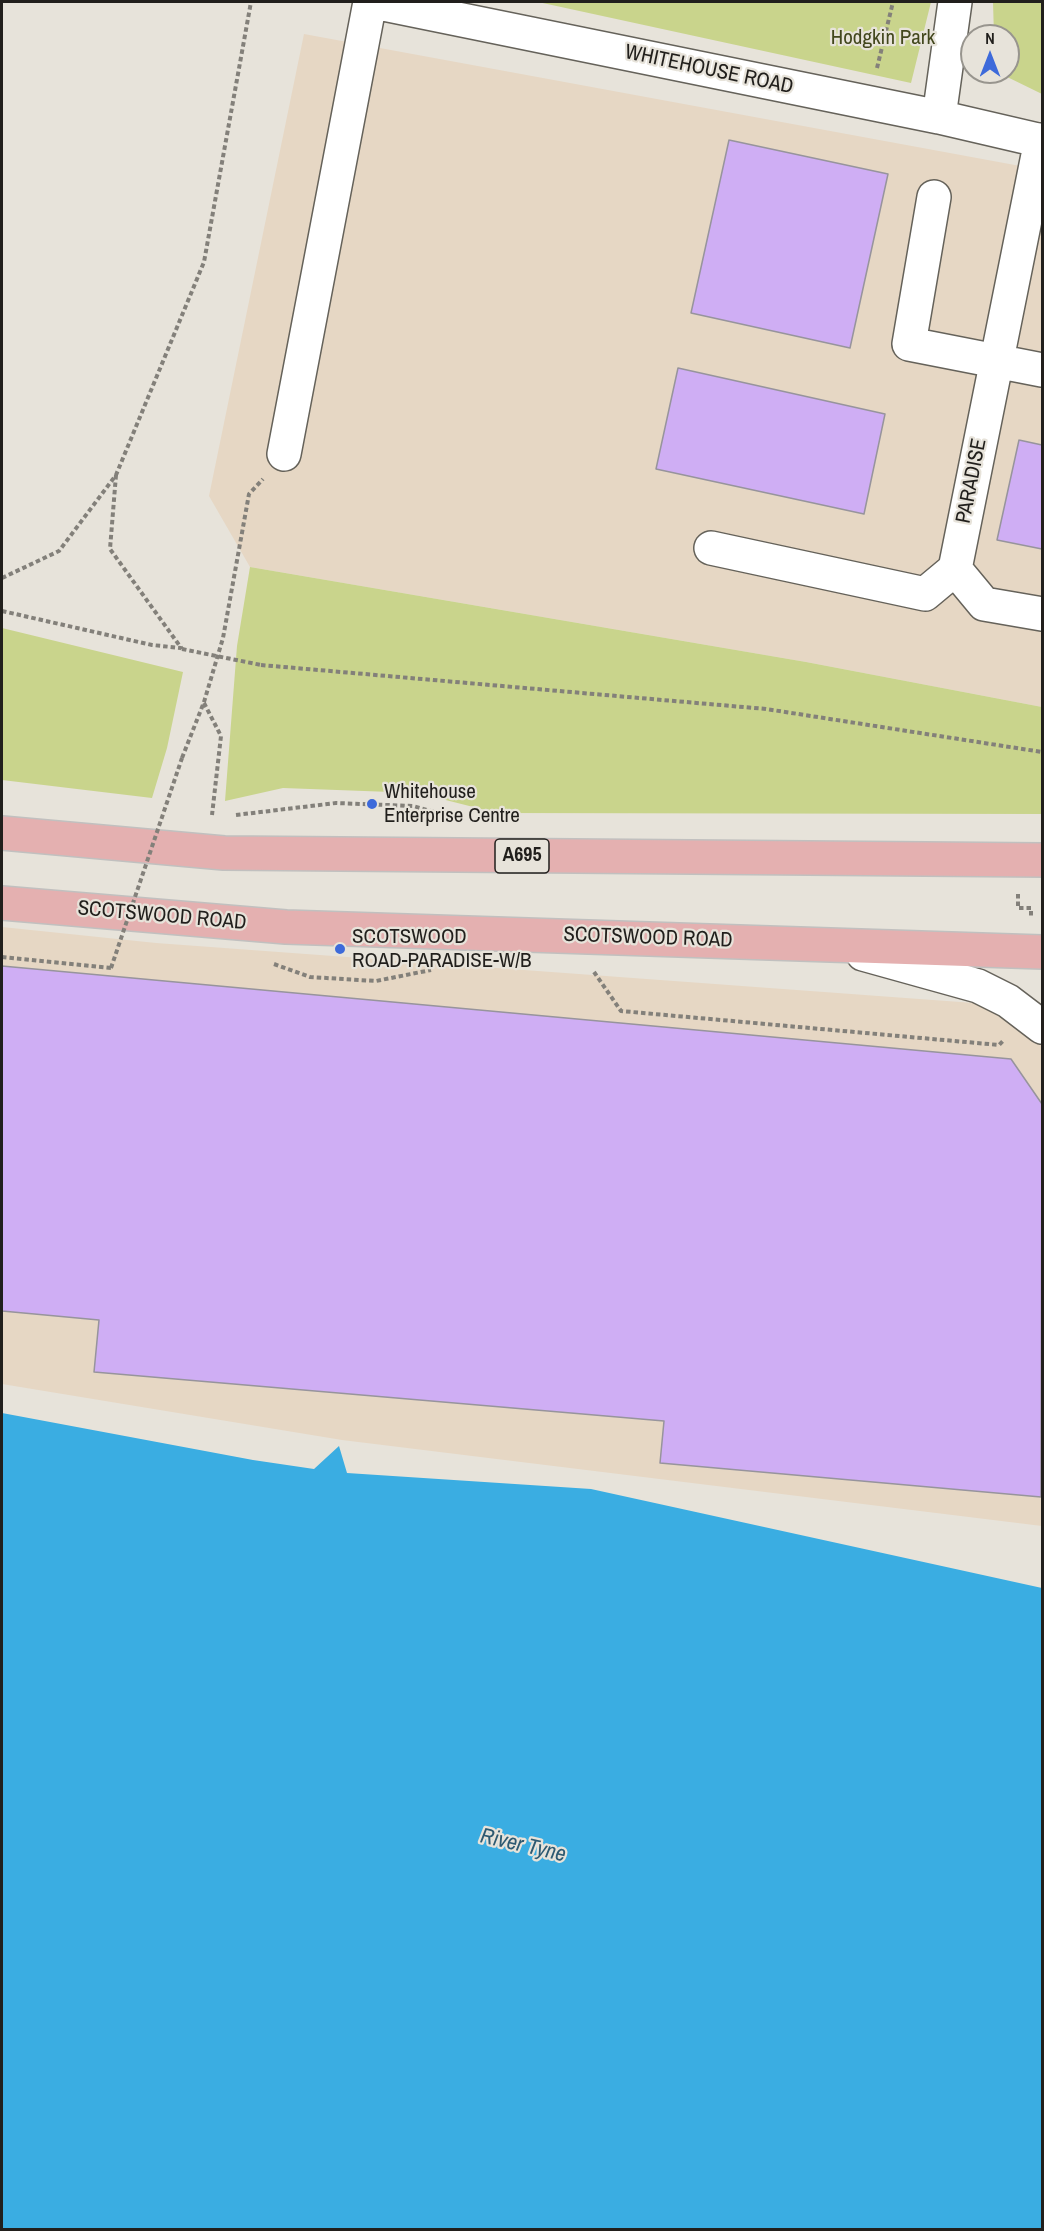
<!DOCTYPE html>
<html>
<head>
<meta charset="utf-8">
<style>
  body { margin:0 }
  #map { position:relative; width:1044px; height:2231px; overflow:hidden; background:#e7e3da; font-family:"Archivo Narrow",sans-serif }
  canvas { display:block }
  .frame { position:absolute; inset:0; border:3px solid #211f1c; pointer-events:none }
  .north { position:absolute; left:960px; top:24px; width:60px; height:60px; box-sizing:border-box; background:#e7e3da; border:2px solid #98958e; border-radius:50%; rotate:0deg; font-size:16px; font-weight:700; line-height:24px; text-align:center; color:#211f1c }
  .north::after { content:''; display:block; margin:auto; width:21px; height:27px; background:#3d6ada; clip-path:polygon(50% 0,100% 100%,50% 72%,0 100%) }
</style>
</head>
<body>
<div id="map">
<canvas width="1044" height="2231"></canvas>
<div class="frame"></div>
<div class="north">N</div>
</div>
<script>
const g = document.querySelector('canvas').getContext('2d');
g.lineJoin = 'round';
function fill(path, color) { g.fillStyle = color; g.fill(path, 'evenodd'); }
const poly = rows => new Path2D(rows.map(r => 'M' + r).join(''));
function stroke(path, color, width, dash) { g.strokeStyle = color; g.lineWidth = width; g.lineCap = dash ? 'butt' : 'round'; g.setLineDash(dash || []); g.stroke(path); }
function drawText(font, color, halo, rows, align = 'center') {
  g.font = font + ' "Archivo Narrow",sans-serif'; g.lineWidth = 4.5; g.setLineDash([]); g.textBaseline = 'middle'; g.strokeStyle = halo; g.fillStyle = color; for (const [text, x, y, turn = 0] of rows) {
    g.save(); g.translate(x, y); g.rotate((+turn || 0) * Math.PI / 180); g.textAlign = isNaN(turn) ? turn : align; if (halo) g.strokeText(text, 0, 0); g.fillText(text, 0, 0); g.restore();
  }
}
const industrial = poly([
  [304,34,1042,170,1042,707,806,662,250,567,209,496],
  [2,927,156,943,1042,1008,1042,1526,342,1440,2,1384]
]);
const green = poly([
  [538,2,931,2,911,83],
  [993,2,1042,2,1042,94,997,72,1008,72,1008,36,994,36],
  [250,567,806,662,1042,707,1042,814,497,813,418,793,283,788,225,801,237,646],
  [2,628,183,672,167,748,152,798,2,780]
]);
const water = poly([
  [2,1413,253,1460,314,1469,339,1446,347,1473,591,1489,1042,1588,1042,2229,2,2229]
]);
const building = poly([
  [729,140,888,174,850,348,691,313,729,140],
  [678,368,885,414,864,514,656,469,678,368],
  [1019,440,1042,445,1042,549,997,540,1019,440],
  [2,966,1011,1059,1042,1104,1041,1497,660,1463,664,1421,94,1372,99,1320,2,1311,2,966]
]);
const path = poly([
  [877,68,893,2],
  [116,475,110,549,182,649],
  [2,578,59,551,116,475,204,262,251,2],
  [2,611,152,645,181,648],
  [261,665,766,709,1042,752],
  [204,703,221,736,212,815],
  [182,758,204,702,223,638,249,494,263,479],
  [236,815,336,803,413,806,451,817],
  [1018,894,1018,908,1031,908,1031,916],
  [2,957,111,968],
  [274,964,310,977,376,981,431,970],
  [594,972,621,1011,999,1045,1003,1041]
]);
const minor = poly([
  [374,2,939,117,1042,141],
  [939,117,955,2],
  [934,197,909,344,1042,370],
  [284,454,370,2],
  [711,548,925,594,955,569,1041,140],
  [955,569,984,604,1042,614],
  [863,954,978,986,1008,1001,1042,1027]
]);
const major = poly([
  [2,833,224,853,1042,860],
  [2,903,286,927,1042,952]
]);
const pathBridge = poly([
  [182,649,261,665],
  [111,968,182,758]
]);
const markers = [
  [372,804,6,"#3d6ada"],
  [340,949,6,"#3d6ada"]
];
const shields = [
  [522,856,54]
];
const shieldNames = [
  ["A695",522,856]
];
const parkNames = [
  ["Hodgkin Park",883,38]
];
const streetNames = [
  ["WHITEHOUSE ROAD",709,70,12],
  ["PARADISE",972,481,-79],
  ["SCOTSWOOD ROAD",162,916,5],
  ["SCOTSWOOD ROAD",648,938,2]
];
const poiNames = [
  ["Whitehouse",384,792],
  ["Enterprise Centre",384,816],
  ["SCOTSWOOD",352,937],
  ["ROAD-PARADISE-W/B",352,961]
];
const waterNames = [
  ["River Tyne",523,1846,13]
];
fill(industrial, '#e6d7c4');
fill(green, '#c9d48c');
fill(water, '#3aade2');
fill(building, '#cfaef4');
stroke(building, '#97949c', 1.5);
stroke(minor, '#65625a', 36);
stroke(major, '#c1c0bf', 36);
stroke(path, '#83807a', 4, [4.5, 3]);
stroke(minor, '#fff', 33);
stroke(major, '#e4b0b0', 33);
stroke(pathBridge, '#83807a', 4, [4.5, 3]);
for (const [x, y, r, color] of markers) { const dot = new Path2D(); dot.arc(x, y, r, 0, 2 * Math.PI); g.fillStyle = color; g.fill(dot); stroke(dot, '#e7e3da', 2); }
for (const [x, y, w] of shields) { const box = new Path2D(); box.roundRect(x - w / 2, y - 17, w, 34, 4.5); g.fillStyle = '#e7e3da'; g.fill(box); stroke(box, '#211f1c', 1.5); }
drawText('bold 20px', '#211f1c', null, shieldNames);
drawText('21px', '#42471d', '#e7e3da', parkNames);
drawText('21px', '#211f1c', '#e7e3da', streetNames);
drawText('21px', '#211f1c', '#e7e3da', poiNames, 'left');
drawText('italic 22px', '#2d5a72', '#e7e3da', waterNames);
</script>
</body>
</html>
